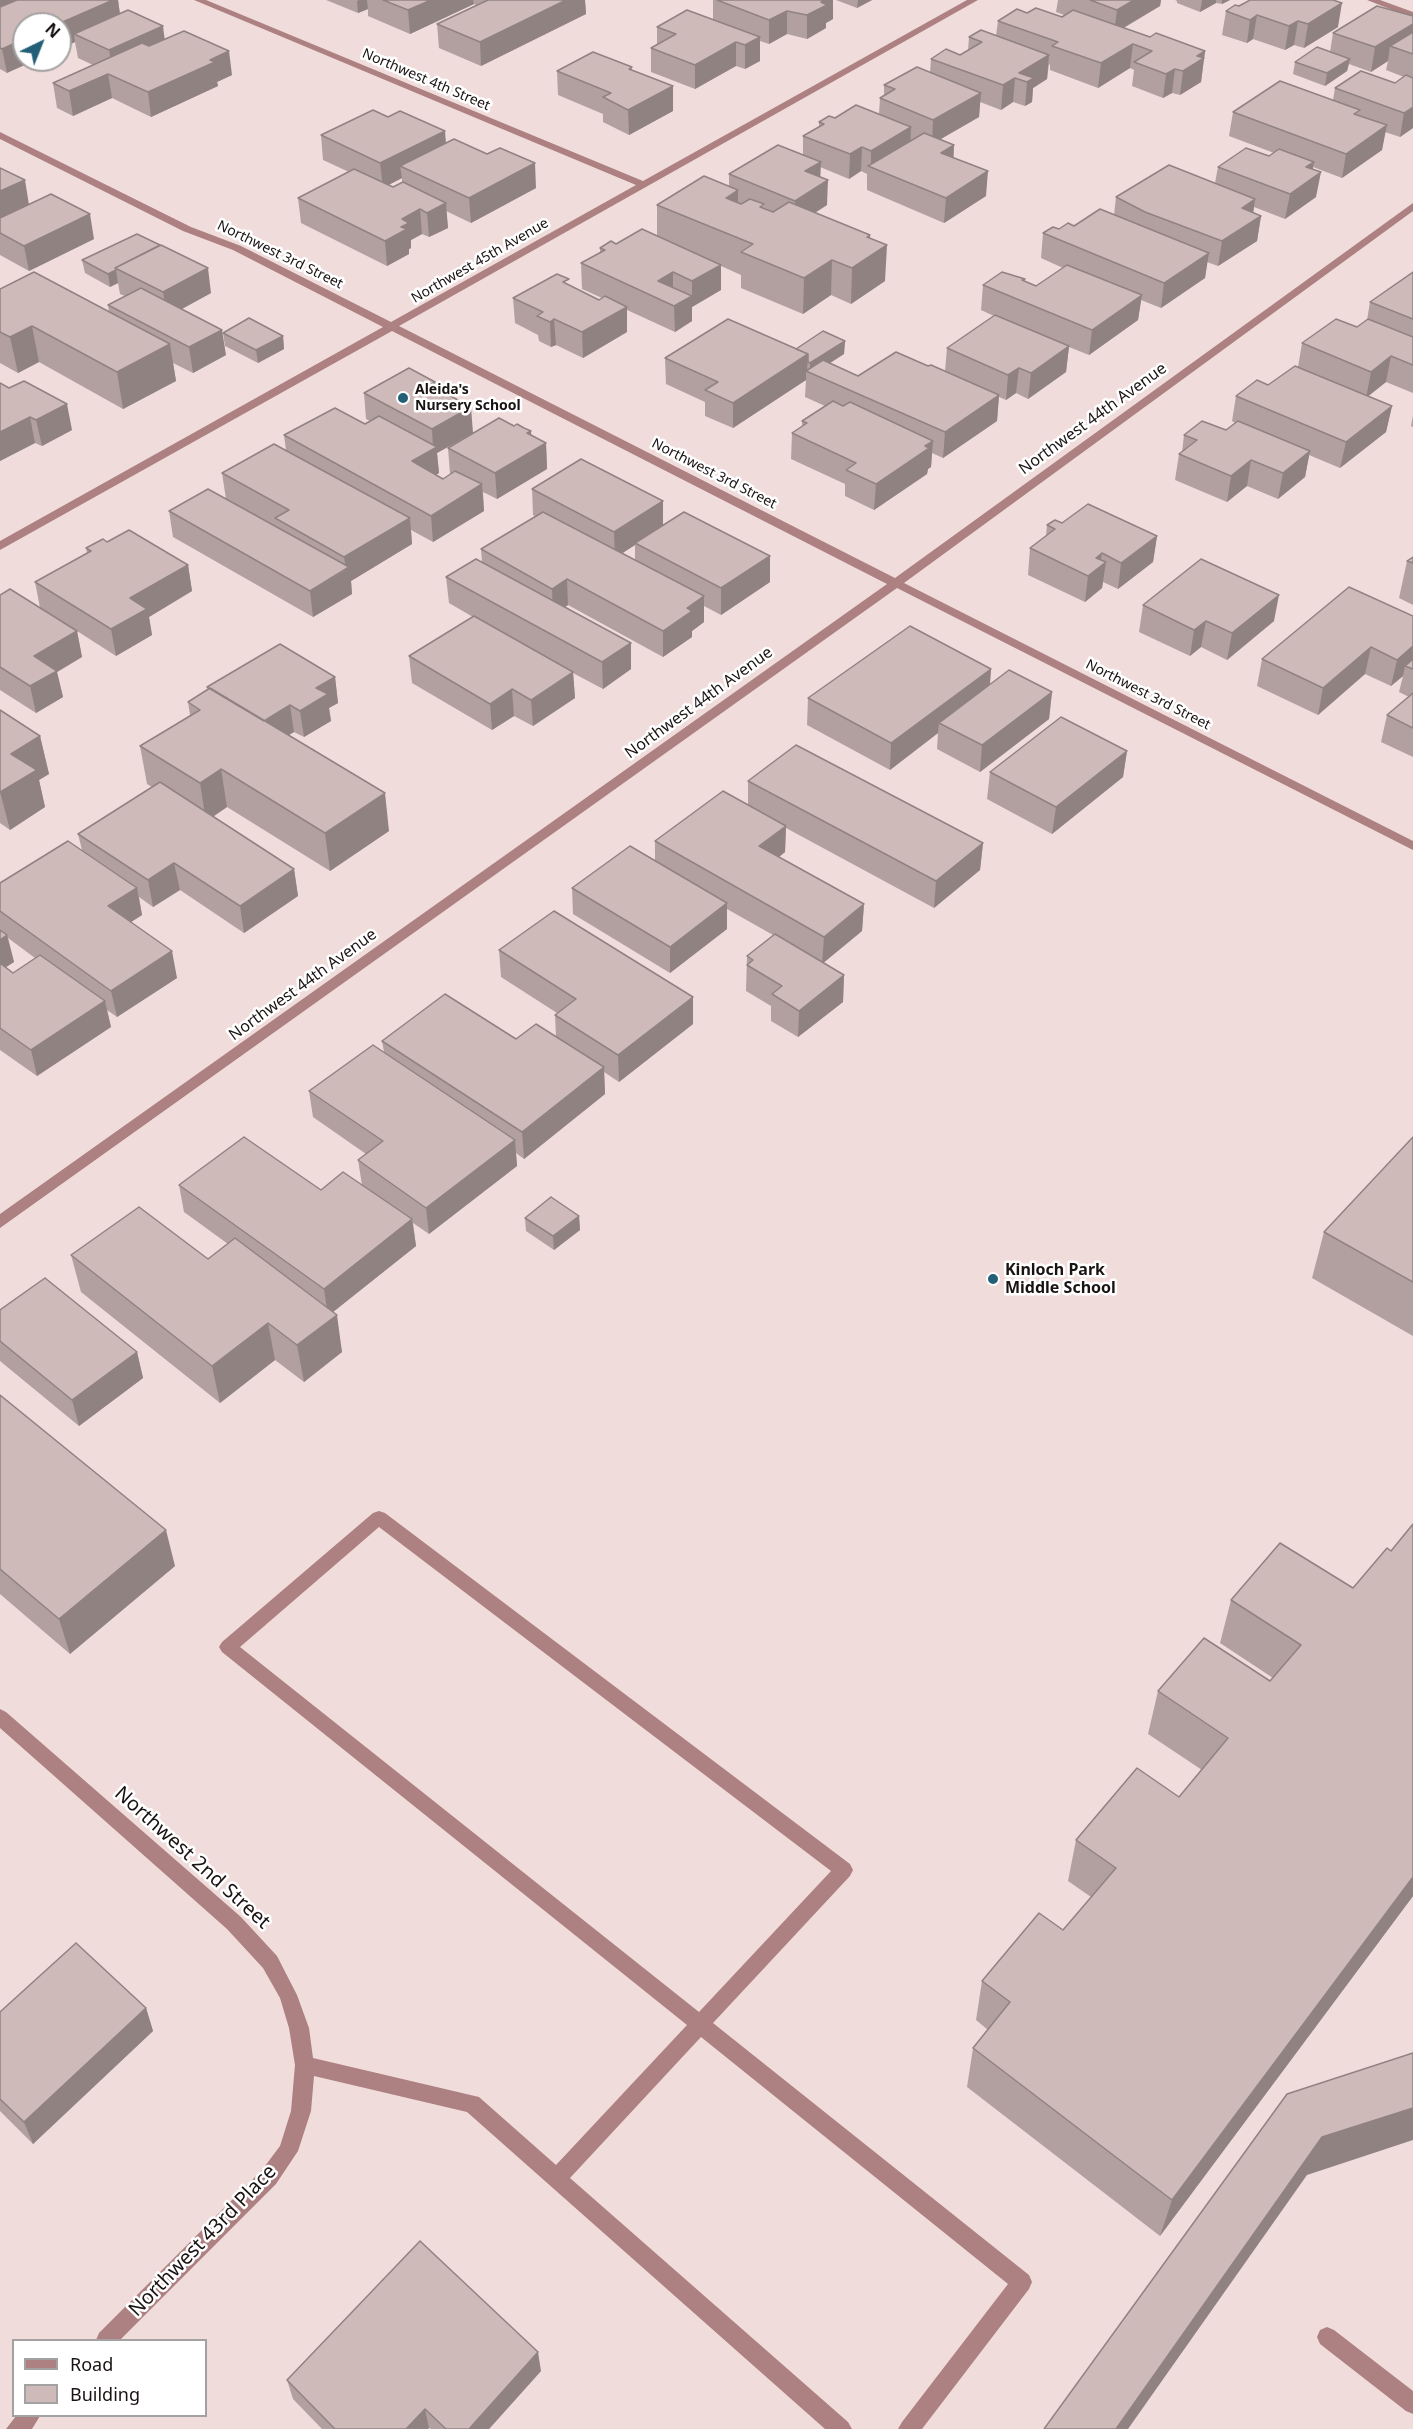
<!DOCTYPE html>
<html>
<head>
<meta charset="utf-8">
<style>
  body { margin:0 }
  #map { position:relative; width:1413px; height:2429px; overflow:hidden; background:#f1dcdc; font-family:"Noto Sans",sans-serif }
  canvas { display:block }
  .legend { position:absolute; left:12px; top:2339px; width:195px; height:78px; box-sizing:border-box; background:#fff; border:2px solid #a3a1a1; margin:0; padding:8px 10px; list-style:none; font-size:18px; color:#1a1313 }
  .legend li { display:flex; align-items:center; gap:12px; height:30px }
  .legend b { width:30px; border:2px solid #a3a1a1 }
  .north { position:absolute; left:12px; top:12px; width:60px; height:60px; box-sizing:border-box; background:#fff; border:2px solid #a3a1a1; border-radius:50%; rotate:43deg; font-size:16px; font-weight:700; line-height:24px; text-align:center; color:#1a1313 }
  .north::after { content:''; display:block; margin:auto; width:21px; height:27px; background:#235f77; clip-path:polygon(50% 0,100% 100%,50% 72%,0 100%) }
</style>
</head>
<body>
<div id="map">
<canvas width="1413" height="2429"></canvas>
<ul class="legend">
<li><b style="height:8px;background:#ad8081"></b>Road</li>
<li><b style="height:16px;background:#cfbaba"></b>Building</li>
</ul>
<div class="north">N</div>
</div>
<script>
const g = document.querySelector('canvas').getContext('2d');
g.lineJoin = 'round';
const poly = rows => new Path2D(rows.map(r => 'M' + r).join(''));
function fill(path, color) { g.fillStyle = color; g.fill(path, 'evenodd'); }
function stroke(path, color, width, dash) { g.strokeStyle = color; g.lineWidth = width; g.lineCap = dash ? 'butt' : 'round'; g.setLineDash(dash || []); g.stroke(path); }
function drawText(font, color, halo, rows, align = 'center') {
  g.font = font + ' "Noto Sans",sans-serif'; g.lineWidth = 5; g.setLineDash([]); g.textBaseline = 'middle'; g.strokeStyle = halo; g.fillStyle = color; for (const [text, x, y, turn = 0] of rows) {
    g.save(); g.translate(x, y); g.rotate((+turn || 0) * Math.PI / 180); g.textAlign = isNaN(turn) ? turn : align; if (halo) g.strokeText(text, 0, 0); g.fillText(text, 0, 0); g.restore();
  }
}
const minor = poly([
  [194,0,206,0,643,181,967,0,978,0,399,326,895,578,1413,203,1413,211,904,583,1413,841,1413,850,897,588,0,1228,0,1214,887,584,392,331,0,550,0,541,383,327,233,250,183,231,0,139,0,132,191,227,241,246,391,322,636,185,194,0],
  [1367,0,1380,0,1413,12,1413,18,1367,0],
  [379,1511,385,1513,850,1864,853,1870,850,1876,713,2023,1029,2275,1032,2282,1029,2289,922,2429,898,2429,902,2422,1008,2284,701,2037,570,2178,848,2422,852,2429,825,2429,467,2112,314,2076,311,2111,298,2151,276,2184,120,2340,96,2340,99,2333,262,2170,280,2146,291,2111,295,2065,289,2028,280,1998,263,1968,227,1929,0,1728,0,1709,6,1712,241,1917,277,1956,297,1995,309,2028,313,2058,479,2097,556,2165,687,2025,222,1652,219,1647,222,1642,373,1513,379,1511],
  [379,1527,831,1871,699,2012,240,1647,379,1527],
  [1327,2327,1334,2330,1413,2391,1413,2414,1406,2411,1320,2344,1317,2337,1320,2330,1327,2327],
  [16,2416,40,2416,32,2429,6,2429,16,2416]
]);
const wall = poly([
  [0,0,118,0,120,14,165,39,232,75,217,82,218,86,151,117,112,98,73,116,57,108,53,83,93,65,78,58,75,42,60,49,60,24,7,73,0,69],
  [326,0,585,0,586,14,481,66,439,48,437,24,476,5,474,4,410,34,368,16,368,9,358,13],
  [713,0,833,0,833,19,826,23,826,28,807,39,787,34,769,44,760,41,760,61,745,69,736,66,695,89,651,72,651,48,657,44,657,27,713,20],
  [836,0,872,0,857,8],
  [1058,0,1161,0,1160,6,1124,28,1150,37,1205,51,1201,82,1180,95,1172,93,1163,98,1132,86,1134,70,1130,68,1098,88,1050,70,1050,65,1049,64,1047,79,1033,88,1032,102,1025,106,1013,102,1001,110,980,102,979,117,941,139,954,145,953,158,986,196,944,223,867,190,867,174,861,171,849,179,820,167,820,177,827,205,815,213,870,235,870,238,885,281,851,304,831,295,803,314,741,288,741,275,721,266,721,290,692,307,692,321,675,332,627,310,627,332,583,358,556,345,551,347,539,341,538,335,515,323,513,298,569,285,599,300,602,298,582,289,581,263,600,253,600,248,657,236,657,205,729,187,729,174,803,155,803,136,819,127,819,122,835,118,879,114,880,98,884,96,884,85,930,73,931,59,960,55,968,50,969,37,996,36,998,21,1027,13,1062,17,1064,15,1056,12],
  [1175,0,1230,0,1222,4,1216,3,1200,12,1177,3,1177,1],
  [1226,11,1338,27,1304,48,1294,45,1285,50,1253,39,1247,43,1222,35],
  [1413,16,1413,128,1400,137,1385,132,1382,150,1342,178,1313,167,1316,197,1285,219,1254,207,1253,212,1261,216,1257,241,1218,266,1207,262,1205,278,1161,308,1141,300,1138,320,1089,355,1069,347,1066,372,1028,399,1016,393,1006,400,999,397,997,421,943,458,932,453,931,467,928,469,927,474,874,510,845,496,845,484,791,459,792,433,802,426,802,421,825,406,805,397,806,380,733,428,705,416,705,402,666,384,665,358,796,349,845,341,844,354,830,363,858,376,928,366,945,371,947,348,994,316,981,310,983,285,1025,279,1025,281,1036,286,1063,268,1041,258,1043,233,1114,215,1116,197,1215,183,1218,167,1269,156,1274,153,1229,136,1233,112,1333,100,1335,88,1395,83,1404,77,1386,70,1388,61,1371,72,1349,64,1347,71,1325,86,1293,74,1295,62,1330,52,1333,33],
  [632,67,632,70,673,111,629,135,603,122,603,114,558,95,557,71],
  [321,135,446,143,536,188,471,223,446,211,448,228,429,237,422,234,411,240,411,248,409,249,409,254,387,266,301,223,298,198,349,172,323,160],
  [402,178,402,183,393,187,388,185],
  [0,168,29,204,94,239,29,271,0,255],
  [82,260,211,293,182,309,226,355,193,373,173,363,176,381,123,409,39,362,18,373,0,363,0,289,109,312,108,305,125,296,120,294,118,283,110,287,85,273],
  [1413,272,1413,393,1386,382,1368,396,1392,406,1386,432,1340,468,1309,455,1305,477,1278,499,1247,486,1227,502,1175,480,1179,454,1182,452,1184,435,1226,430,1235,423,1232,421,1236,396,1268,385,1298,367,1302,343,1357,327,1367,320,1370,302],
  [223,333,283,336,284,349,258,363,225,346],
  [0,383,72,430,42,446,35,443,0,461],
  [436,388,473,433,437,453,439,473,436,475,443,479,450,474,448,448,531,436,546,443,547,469,497,499,483,492,484,511,433,542,411,530,412,544,351,581,352,594,313,617,173,537,169,511,226,499,222,473,286,450,284,435,365,424,370,421,366,419,364,393],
  [1413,415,1413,427,1411,426],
  [532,489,663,501,663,525,770,582,721,615,704,606,704,622,692,631,692,637,663,657,568,605,565,607,631,643,631,669,603,689,573,673,575,698,533,726,514,716,492,730,412,683,409,656,473,617,449,603,446,577,482,562,481,549,535,516,533,515],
  [635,545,635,560,622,553],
  [1062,523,1157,536,1153,562,1118,589,1103,582,1102,588,1085,602,1028,575,1030,548,1046,536,1047,525],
  [107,542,188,565,192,591,149,617,152,635,116,656,77,631,82,657,57,672,63,697,36,713,0,690,0,595,40,608,35,582,87,553,86,548],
  [1413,557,1413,605,1399,598,1407,561],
  [1143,605,1274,621,1227,660,1201,647,1190,656,1139,632],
  [1413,616,1413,757,1381,742,1387,715,1409,697,1399,692,1403,676,1391,686,1365,674,1318,715,1257,686,1262,659],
  [991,669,990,685,1052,692,1049,719,980,772,937,749,938,733,890,770,807,725,808,698],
  [335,677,338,703,329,708,331,721,304,737,294,732,288,735,389,831,330,871,227,807,213,817,294,869,298,896,244,933,180,890,153,907,139,897,142,915,131,922,177,978,117,1017,107,1010,111,1027,37,1076,0,1050,0,883,82,850,78,834,152,787,147,784,140,746,190,715,188,702,208,689,207,687],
  [8,938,35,958,13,973,6,967,14,962],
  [0,710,40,736,49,774,39,780,45,807,10,830,0,823],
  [1127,751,1123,777,1052,834,987,799,990,772],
  [748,781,983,843,980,870,934,908,786,828,785,852,779,857,864,904,862,931,823,963,844,975,843,1002,798,1037,771,1021,771,1006,746,991,747,956,773,935,727,909,727,929,670,973,573,914,572,888,655,861,655,841,748,804],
  [499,950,693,1024,619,1082,604,1072,605,1094,524,1159,516,1153,517,1166,429,1234,413,1223,416,1246,333,1312,342,1352,304,1382,275,1360,220,1403,81,1292,71,1255,208,1259,228,1244,184,1212,179,1185,321,1190,362,1185,358,1160,366,1154,313,1117,309,1091,384,1052,382,1041,556,1037,555,1015,557,1013,501,977],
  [1413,1137,1413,1336,1312,1278,1324,1232],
  [579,1216,580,1230,554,1250,526,1231,525,1218],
  [0,1310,137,1352,143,1378,79,1426,0,1361],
  [0,1395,175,1566,70,1654,0,1594],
  [1413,1524,1413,1896,1160,2236,967,2087,973,2048,988,2030,976,2020,982,1981,1063,1930,1091,1897,1068,1881,1076,1840,1179,1797,1202,1770,1148,1734,1158,1691,1270,1681,1273,1678,1220,1643,1231,1600,1353,1588,1391,1551],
  [146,2008,153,2031,33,2144,0,2111,0,2012],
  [541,2371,489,2429,431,2429,429,2428,428,2429,322,2429,293,2399,287,2380]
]);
const shadedWall = poly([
  [0,0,42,0,0,18],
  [113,0,118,0,121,22,74,34,75,42,60,49,60,24,58,24],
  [359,0,367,0,368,9,358,13,357,1],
  [431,0,473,0,474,4,410,34,408,10],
  [566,0,585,0,586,14,481,66,480,42],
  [825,0,833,0,833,19,826,23,826,28,807,39,807,15,821,2],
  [858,0,872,0,857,8],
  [1134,0,1161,0,1160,6,1114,33,1117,10],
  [1202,0,1216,0,1216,3,1200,12],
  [1222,0,1230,0,1222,4],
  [1342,3,1338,27,1304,48,1308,24],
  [787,11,787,34,769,44,769,20],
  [1257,15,1253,39,1247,43,1250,20],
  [1298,21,1294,45,1285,50,1289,26],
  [1413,24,1413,44,1390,46,1388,61,1371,72,1375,47],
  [163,26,166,50,113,74,109,50],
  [760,37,760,61,745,69,745,45],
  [24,39,24,60,36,60,7,73,2,49],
  [736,42,736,66,695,89,695,65],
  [1133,44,1130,68,1098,88,1101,63],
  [229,51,232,75,217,82,218,86,151,117,148,92,210,60],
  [1205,51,1201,82,1180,95,1183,71,1197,56],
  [1049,55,1047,79,1033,88,1032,102,1025,106,1027,82,1019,73],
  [1350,59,1347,71,1325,86,1327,73],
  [1175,69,1172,93,1163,98,1166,74],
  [108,74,112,98,73,116,69,91],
  [1015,78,1013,102,1001,110,1003,85],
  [673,86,673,111,629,135,628,110],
  [981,93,979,117,932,144,933,120],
  [1413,107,1413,128,1400,137,1404,113],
  [1387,125,1382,150,1342,178,1346,154],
  [911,127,910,151,871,167,871,151],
  [445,131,447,156,400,166,402,178,383,188,380,163],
  [954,145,953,169,941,153],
  [862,147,861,171,849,179,850,154],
  [821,162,820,186,828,180,827,205,795,225,795,201,805,171],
  [1314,162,1311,179,1321,172,1316,197,1285,219,1290,194,1306,167],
  [535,163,536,188,471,223,469,198],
  [988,171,986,196,944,223,946,198],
  [25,180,29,205,0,219,0,191],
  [738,190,738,225,726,198],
  [1255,199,1252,222,1261,216,1257,241,1218,266,1222,241,1242,208],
  [446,203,448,228,429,237,427,213],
  [420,209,422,234,411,240,411,248,409,249,409,254,387,266,385,241,402,219],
  [90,214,94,239,29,271,24,246],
  [870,235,869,257,887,245,885,281,851,304,852,268,867,237],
  [1209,253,1205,278,1161,308,1164,283],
  [832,260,831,295,803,314,804,278],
  [721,265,721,290,692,307,692,281],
  [208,268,211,293,167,317,163,292],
  [116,270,118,283,110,287,108,274],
  [673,272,673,298,658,281],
  [1142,295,1138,320,1089,355,1092,330],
  [692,296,692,321,675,332,674,306],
  [627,307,627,332,583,358,582,332],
  [554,319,556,345,551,347,550,322],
  [32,326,39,362,18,373,10,337],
  [222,330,226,355,193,373,189,347],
  [283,336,284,349,258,363,256,350],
  [845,341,844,354,813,374,810,373,810,363],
  [170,344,176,381,123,409,117,372],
  [1069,346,1066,372,1028,399,1031,373],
  [808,354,807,372,806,371,806,380,733,428,733,403],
  [1391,356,1386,382,1366,398,1371,372],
  [1019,368,1016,393,1006,400,1008,375],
  [435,382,437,408,430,385],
  [999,395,997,421,943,458,945,432],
  [67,404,72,430,42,446,36,420],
  [1392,406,1386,432,1340,468,1346,442],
  [471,407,473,433,437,453,439,473,414,487,412,461,433,449,432,429],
  [30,417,35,443,0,461,0,432],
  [531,431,532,451,546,443,547,469,497,499,495,473,527,433],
  [933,441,931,467,928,469,927,474,874,510,876,484],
  [1310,451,1305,477,1278,499,1283,473],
  [1251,460,1247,486,1227,502,1231,476],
  [482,484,484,511,433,542,431,516],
  [663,501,663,527,635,543,635,545,615,558,614,532],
  [410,518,412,544,351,581,352,594,313,617,310,591,346,570,344,557],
  [1157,536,1153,562,1118,589,1121,563],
  [1102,553,1100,566,1106,562,1102,588,1085,602,1088,576,1096,558],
  [770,556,770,582,721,615,721,588],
  [188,565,192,591,149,617,152,635,116,656,111,629,130,598],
  [567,579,568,605,553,615,552,589],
  [1279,595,1274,621,1227,660,1232,633],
  [704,596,704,622,692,631,692,637,663,657,663,631,687,608],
  [1206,621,1201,647,1190,656,1194,630],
  [77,631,82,657,57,672,63,697,36,713,30,686,34,656],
  [631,643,631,669,603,689,602,662],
  [1413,646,1413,667,1405,666,1403,676,1391,686,1397,660],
  [1371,647,1365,674,1318,715,1323,688],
  [991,669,989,695,939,723,938,733,890,770,891,743],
  [573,672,575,698,533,726,531,700],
  [335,677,338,703,329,708,331,721,304,737,300,711,316,688],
  [512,689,514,716,492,730,490,704],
  [1052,692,1049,719,980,772,982,745],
  [290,705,294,732,266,749,262,722],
  [40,736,49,774,39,780,45,807,10,830,0,792,11,754],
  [1127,751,1123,777,1052,834,1056,807],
  [221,769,227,807,206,821,200,783],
  [385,793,389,831,330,871,325,833],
  [786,826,785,852,759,873,759,846],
  [983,843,980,870,934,908,936,881],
  [174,863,180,890,153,907,148,880],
  [294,869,298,896,244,933,240,906],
  [137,888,142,915,114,933,108,906],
  [727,903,727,929,670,973,670,947],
  [864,904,862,931,822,964,824,937],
  [7,935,14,962,0,971,0,940],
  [172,951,177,978,117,1017,111,991],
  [844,975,843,1002,798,1037,799,1011],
  [693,997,693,1024,619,1082,618,1055],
  [105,1001,111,1027,37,1076,31,1050],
  [604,1067,605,1094,524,1159,522,1132],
  [515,1140,517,1166,429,1234,426,1208],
  [579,1216,580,1230,554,1250,553,1236],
  [412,1219,416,1246,328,1316,324,1289],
  [337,1315,342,1352,304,1382,297,1345],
  [268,1323,275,1360,220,1403,212,1366],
  [137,1352,143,1378,79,1426,72,1400],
  [166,1530,175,1566,70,1654,59,1619],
  [1413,1877,1413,1896,1160,2236,1172,2200],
  [146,2008,153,2031,33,2144,24,2122],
  [1413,2108,1413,2140,1307,2175,1128,2429,1116,2429,1322,2137],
  [538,2352,541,2371,489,2429,469,2429],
  [425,2409,429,2428,428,2429,406,2429]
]);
const building = poly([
  [17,0,113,0,58,24,24,24,24,39,2,49,0,48,0,7,17,0],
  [383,0,431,0,408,10,383,0],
  [488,0,566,0,480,42,437,24,488,0],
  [717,0,825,0,821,2,827,5,807,15,787,11,769,20,717,0],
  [1090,0,1134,0,1117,10,1090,0],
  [1250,0,1333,0,1342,3,1308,24,1298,21,1289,26,1257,15,1250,20,1226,11,1235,5,1239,6,1250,0],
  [1377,6,1413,16,1413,24,1375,47,1333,33,1377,6],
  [1036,8,1062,17,1073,10,1150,37,1156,33,1205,51,1197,56,1204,58,1183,71,1175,69,1166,74,1134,62,1152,51,1133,44,1101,63,1052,46,1058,42,998,21,1017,9,1027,13,1036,8],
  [128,10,163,26,109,50,74,34,128,10],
  [687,10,760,37,745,45,736,42,695,65,651,48,676,34,657,27,687,10],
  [981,30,1049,55,1019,73,1034,78,1027,82,1015,78,1003,85,931,59,946,49,960,55,982,42,969,37,981,30],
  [184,31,229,51,210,60,215,62,148,92,108,74,69,91,53,83,142,43,149,46,184,31],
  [1413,32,1413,54,1390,46,1413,32],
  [1317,47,1350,59,1327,73,1295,62,1317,47],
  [593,52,632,67,629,69,673,86,628,110,603,97,611,93,557,71,593,52],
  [917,67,981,93,933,120,880,98,895,89,884,85,917,67],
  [1361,71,1395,83,1406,75,1413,78,1413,107,1404,113,1335,88,1361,71],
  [1280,81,1360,110,1354,114,1387,125,1346,154,1233,112,1280,81],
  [856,105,911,127,871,151,862,147,850,154,803,136,824,124,819,122,829,116,835,118,856,105],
  [373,110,388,117,400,111,445,131,380,163,321,135,373,110],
  [924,133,954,145,941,153,988,171,946,198,868,166,924,133],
  [454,139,487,154,500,148,535,163,469,198,400,166,454,139],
  [778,145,821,162,805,171,828,180,795,201,729,174,778,145],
  [1246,148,1269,156,1279,149,1314,162,1306,167,1321,172,1290,194,1218,167,1246,148],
  [1169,165,1255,199,1242,208,1261,216,1222,241,1145,212,1116,197,1169,165],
  [0,168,25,180,0,191,0,168],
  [354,169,393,187,403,182,446,203,427,213,420,209,402,219,409,223,401,227,407,229,385,241,298,198,354,169],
  [704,176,738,190,726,198,741,204,750,199,764,204,760,207,773,212,789,202,870,235,867,237,887,245,852,268,832,260,804,278,741,252,753,244,657,205,704,176],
  [51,194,90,214,24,246,0,233,0,218,51,194],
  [1100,209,1209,253,1164,283,1043,233,1053,227,1059,229,1068,223,1074,226,1100,209],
  [642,229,721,265,692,281,673,272,658,281,692,296,674,306,581,263,605,250,600,248,611,241,616,244,642,229],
  [137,234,160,245,115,268,116,270,108,274,82,260,137,234],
  [161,245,208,268,163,292,115,268,161,245],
  [1067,265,1142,295,1092,330,983,285,1002,272,1025,279,1022,280,1036,286,1067,265],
  [34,272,170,344,117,372,32,326,10,337,0,332,0,289,34,272],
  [1413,272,1413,319,1370,302,1413,272],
  [557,274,569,279,563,282,599,300,605,296,627,307,582,332,554,319,550,322,537,316,543,312,513,298,557,274],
  [141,288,222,330,189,347,108,305,141,288],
  [995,315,1069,346,1031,373,1019,368,1008,375,947,348,995,315],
  [249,318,283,336,256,350,223,333,249,318],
  [728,319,808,354,733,403,705,390,718,382,665,358,728,319],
  [1336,319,1357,327,1368,319,1413,337,1413,365,1391,356,1371,372,1302,343,1336,319],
  [823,331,845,341,810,363,808,362,808,354,796,349,823,331],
  [896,352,928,366,931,365,999,395,945,432,806,371,823,360,858,376,896,352],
  [1295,366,1392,406,1346,442,1236,396,1257,380,1268,385,1295,366],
  [409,368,435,382,430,385,471,407,432,429,364,393,409,368],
  [24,381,67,404,36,420,30,417,0,432,0,383,9,388,24,381],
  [833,401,843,406,850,402,933,441,925,446,929,448,876,484,846,470,856,463,792,433,807,423,802,421,833,401],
  [335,408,365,424,379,416,437,447,412,461,443,479,455,471,482,484,431,516,284,435,335,408],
  [499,418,514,426,517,424,524,428,531,431,527,433,546,443,495,473,448,448,499,418],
  [1202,421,1226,430,1238,421,1310,451,1283,473,1251,460,1231,476,1179,454,1197,440,1184,435,1202,421],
  [274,444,410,518,344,557,275,518,289,510,222,473,274,444],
  [581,459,663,501,614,532,532,489,581,459],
  [208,489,349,567,310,591,169,511,208,489],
  [1088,504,1157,536,1121,563,1102,553,1096,558,1106,562,1088,576,1030,548,1055,529,1047,525,1055,520,1062,523,1088,504],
  [543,512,704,596,687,608,692,611,663,631,567,579,552,589,481,549,543,512],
  [684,512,770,556,721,588,635,543,684,512],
  [129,530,188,565,130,598,147,609,111,629,35,582,91,551,86,548,103,539,107,542,129,530],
  [1413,557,1413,563,1407,561,1413,557],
  [476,559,631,643,602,662,446,577,476,559],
  [1201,559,1279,595,1232,633,1206,621,1194,630,1143,605,1201,559],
  [1349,587,1413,616,1413,646,1397,660,1371,647,1323,688,1262,659,1349,587],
  [10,589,77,631,34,656,57,671,30,686,0,667,0,595,10,589],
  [474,616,573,672,531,700,512,689,490,704,409,656,474,616],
  [910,626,991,669,891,743,808,698,910,626],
  [280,644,335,677,316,688,328,694,300,711,290,705,264,721,207,687,280,644],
  [1413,659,1413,669,1405,666,1413,659],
  [1009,670,1052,692,982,745,939,723,1009,670],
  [210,688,385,793,325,833,221,769,200,783,140,746,200,710,188,702,210,688],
  [1413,693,1413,728,1387,715,1413,693],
  [0,710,40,736,11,754,37,770,0,792,0,710],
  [1061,717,1127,751,1056,807,990,772,1061,717],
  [796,745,983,843,936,881,748,781,796,745],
  [160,782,294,869,240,906,174,863,148,880,78,834,160,782],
  [723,791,786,826,759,846,864,904,824,937,655,841,723,791],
  [68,841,137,888,108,906,172,951,111,991,0,911,0,883,68,841],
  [630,846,727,903,670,947,572,888,630,846],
  [554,911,693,997,618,1055,555,1015,576,999,499,950,554,911],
  [0,930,7,935,0,940,0,930],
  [775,934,844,975,799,1011,772,994,782,986,747,965,753,960,747,956,775,934],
  [40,955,105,1001,31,1050,0,1028,0,963,13,973,40,955],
  [445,994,516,1039,536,1024,604,1067,522,1132,382,1041,445,994],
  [373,1045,515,1140,426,1208,358,1160,383,1141,309,1091,373,1045],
  [244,1137,321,1190,343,1172,412,1219,324,1289,179,1185,244,1137],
  [1413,1137,1413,1282,1324,1232,1413,1137],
  [551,1197,579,1216,553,1236,525,1218,551,1197],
  [139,1207,208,1259,235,1238,337,1315,297,1345,268,1323,212,1366,71,1255,139,1207],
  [45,1278,137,1352,72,1400,0,1341,0,1310,45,1278],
  [0,1395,166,1530,59,1619,0,1569,0,1395],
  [1413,1524,1413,1877,1172,2200,973,2048,1010,2002,982,1981,1039,1913,1063,1930,1116,1868,1076,1840,1137,1768,1179,1797,1228,1738,1158,1691,1204,1638,1270,1681,1301,1645,1231,1600,1280,1543,1353,1588,1387,1548,1391,1551,1413,1524],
  [76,1943,146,2008,24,2122,0,2099,0,2012,76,1943],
  [1413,2053,1413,2108,1322,2137,1116,2429,1044,2429,1287,2094,1413,2053],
  [420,2241,538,2352,469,2429,446,2429,425,2409,406,2429,335,2429,287,2380,420,2241]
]);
const markers = [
  [403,398,6,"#235f77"],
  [993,1279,6,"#235f77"]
];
const farStreetnames = [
  ["Northwest 4th Street",426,80,23],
  ["Northwest 3rd Street",280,255,26],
  ["Northwest 45th Avenue",480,261,-30],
  ["Northwest 3rd Street",714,474,27],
  ["Northwest 3rd Street",1148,695,27]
];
const farPoinames = [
  ["Aleida's",415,390],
  ["Nursery School",415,406]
];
const streetNames = [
  ["Northwest 44th Avenue",1093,419,-36],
  ["Northwest 44th Avenue",699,703,-36],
  ["Northwest 44th Avenue",303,985,-36]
];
const poiNames = [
  ["Kinloch Park",1005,1270],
  ["Middle School",1005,1288]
];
const nearStreetnames = [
  ["Northwest 2nd Street",192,1858,42],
  ["Northwest 43rd Place",203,2241,-46]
];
fill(minor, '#ad8081');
fill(wall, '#b2a0a0');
fill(shadedWall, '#918282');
fill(building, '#cfbaba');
stroke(building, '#918282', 1.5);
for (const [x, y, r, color] of markers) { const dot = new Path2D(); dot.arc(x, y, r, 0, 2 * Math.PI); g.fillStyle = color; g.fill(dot); stroke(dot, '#fff', 2); }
drawText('14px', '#1a1313', '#fff', farStreetnames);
drawText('bold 14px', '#1a1313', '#fff', farPoinames, 'left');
drawText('16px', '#1a1313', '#fff', streetNames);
drawText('bold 16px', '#1a1313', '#fff', poiNames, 'left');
drawText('20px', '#1a1313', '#fff', nearStreetnames);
</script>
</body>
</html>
